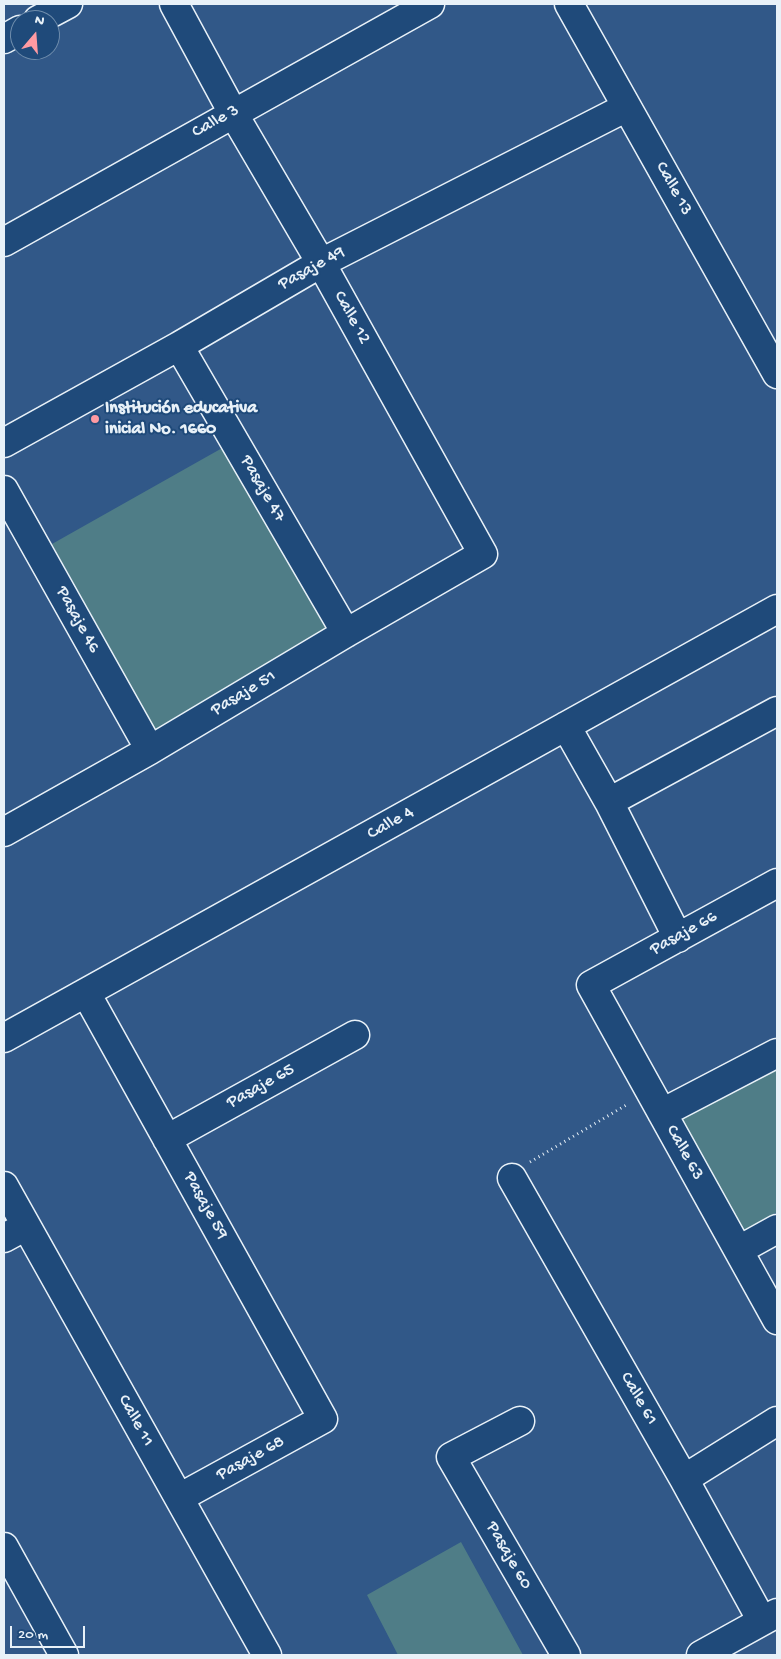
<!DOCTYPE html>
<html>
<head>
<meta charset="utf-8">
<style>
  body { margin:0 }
  #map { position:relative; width:781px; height:1659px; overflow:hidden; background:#315888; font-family:"Gochi Hand",sans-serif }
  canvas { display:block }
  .frame { position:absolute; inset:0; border:5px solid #e8f1f8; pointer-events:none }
  .north { position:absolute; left:10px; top:10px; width:50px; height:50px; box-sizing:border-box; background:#1f4a7a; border:1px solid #6f8dac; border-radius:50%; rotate:18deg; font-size:14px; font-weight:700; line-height:20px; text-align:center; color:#e8f1f8 }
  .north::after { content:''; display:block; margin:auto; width:18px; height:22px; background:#ff9aa2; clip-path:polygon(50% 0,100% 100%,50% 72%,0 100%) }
  .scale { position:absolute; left:10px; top:1626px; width:75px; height:22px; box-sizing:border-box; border:2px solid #e8f1f8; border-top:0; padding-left:6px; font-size:15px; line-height:18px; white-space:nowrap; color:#e8f1f8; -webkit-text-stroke:4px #1f4a7a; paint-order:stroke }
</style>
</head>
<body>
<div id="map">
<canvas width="781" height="1659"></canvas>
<div class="frame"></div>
<div class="north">N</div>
<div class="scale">20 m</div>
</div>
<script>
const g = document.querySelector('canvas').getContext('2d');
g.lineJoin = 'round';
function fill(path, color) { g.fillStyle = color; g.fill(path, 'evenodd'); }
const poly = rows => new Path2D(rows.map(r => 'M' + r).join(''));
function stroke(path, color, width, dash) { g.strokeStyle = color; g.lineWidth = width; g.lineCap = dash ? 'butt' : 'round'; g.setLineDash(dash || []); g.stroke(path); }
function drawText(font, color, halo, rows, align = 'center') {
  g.font = font + ' "Gochi Hand",sans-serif'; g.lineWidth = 4; g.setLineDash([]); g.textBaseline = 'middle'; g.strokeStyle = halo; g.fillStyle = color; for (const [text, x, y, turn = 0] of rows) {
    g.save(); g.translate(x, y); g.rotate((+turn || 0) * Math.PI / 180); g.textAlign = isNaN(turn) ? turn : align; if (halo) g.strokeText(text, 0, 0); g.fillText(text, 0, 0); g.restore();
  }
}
const green = poly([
  [224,447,333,636,157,733,52,544],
  [777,1054,777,1212,732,1238,659,1117],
  [461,1542,523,1655,398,1655,367,1595]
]);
const path = poly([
  [530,1162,628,1104]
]);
const minor = poly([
  [569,4,777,374],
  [38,20,68,4],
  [4,39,20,30],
  [4,242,430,4],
  [179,346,346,633],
  [4,443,179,346,321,263,627,107],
  [4,490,150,750],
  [566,726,609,802,678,938],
  [609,802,777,711],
  [4,832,150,750,346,633,483,554,321,263,233,113,174,4],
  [777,883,591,985,777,1320],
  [86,993,323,1419,179,1498],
  [4,1038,777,609],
  [662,1113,777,1053],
  [167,1139,355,1035],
  [512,1178,684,1479,762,1621],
  [4,1186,267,1655],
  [4,1238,26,1226],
  [739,1250,777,1229],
  [520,1421,451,1457,566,1655],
  [684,1479,777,1421],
  [4,1547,64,1655],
  [701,1655,777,1613]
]);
const markers = [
  [95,419,5,"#ff9aa2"]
];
const streetNames = [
  ["Calle 3",216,122,-29],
  ["Calle 13",673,189,61],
  ["Pasaje 49",312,269,-29],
  ["Calle 12",351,318,61],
  ["Pasaje 47",262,489,60],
  ["Pasaje 46",77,620,61],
  ["Pasaje 51",244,694,-31],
  ["Calle 4",391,824,-29],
  ["Pasaje 66",684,934,-29],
  ["Pasaje 65",261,1087,-29],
  ["Calle 63",684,1153,61],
  ["Pasaje 59",205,1206,61],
  ["Calle 61",638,1399,60],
  ["Calle 11",135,1421,61],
  ["Pasaje 68",251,1459,-29],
  ["Pasaje 60",508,1556,60]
];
const poiNames = [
  ["Institución educativa",105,409],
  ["inicial No. 1660",105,430]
];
fill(green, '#4f7d87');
stroke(minor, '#e8f1f8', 31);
stroke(path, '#e8f1f8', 3, [1, 4]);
stroke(minor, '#1f4a7a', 28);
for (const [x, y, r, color] of markers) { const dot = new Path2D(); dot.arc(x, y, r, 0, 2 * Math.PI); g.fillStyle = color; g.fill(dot); stroke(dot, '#1f4a7a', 2); }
drawText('18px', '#e8f1f8', '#1f4a7a', streetNames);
drawText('bold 18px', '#e8f1f8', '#1f4a7a', poiNames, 'left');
</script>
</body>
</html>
